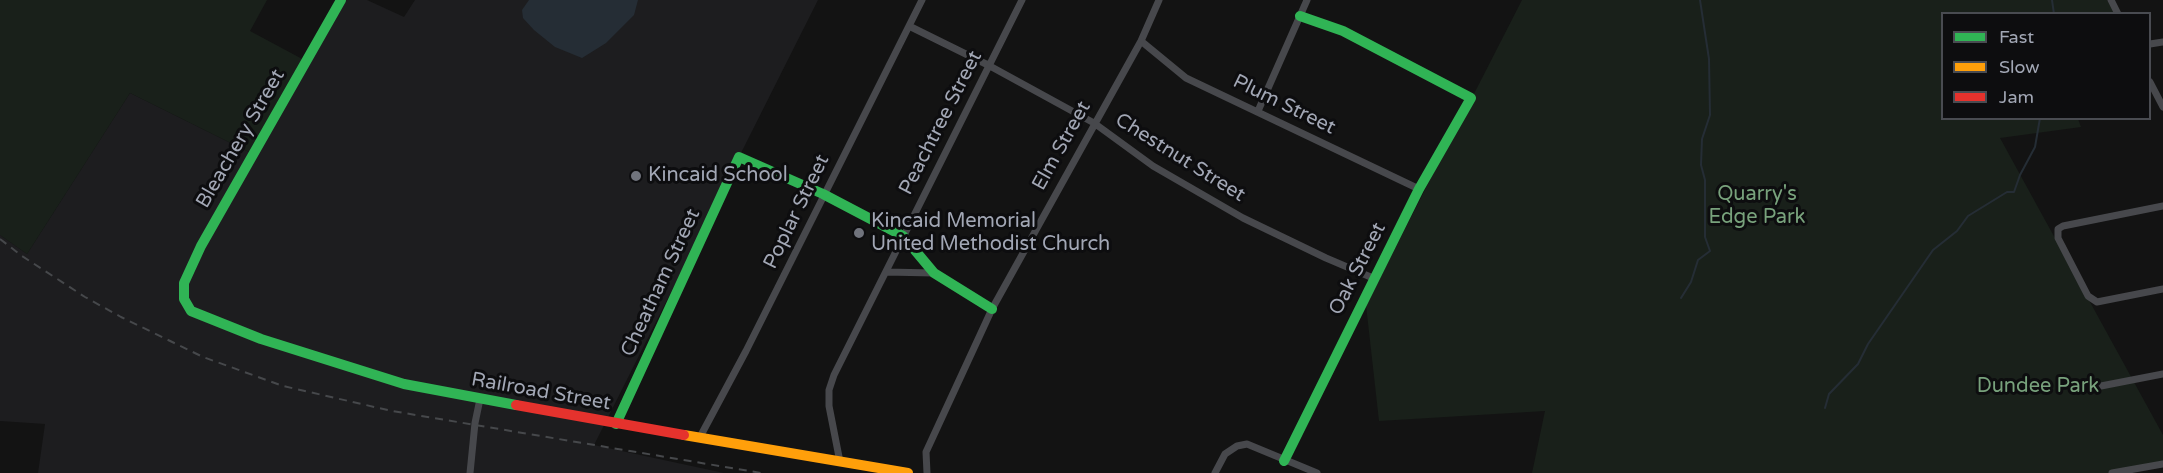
<!DOCTYPE html>
<html>
<head>
<meta charset="utf-8">
<style>
  body { margin:0 }
  #map { position:relative; width:2163px; height:473px; overflow:hidden; background:#131313; font-family:"Varela Round",sans-serif }
  canvas { display:block }
  .legend { position:absolute; left:1941px; top:12px; width:210px; height:108px; box-sizing:border-box; background:#0d0d0f; border:2px solid #494b51; margin:0; padding:8px 10px; list-style:none; font-size:18px; color:#a2a7b5 }
  .legend li { display:flex; align-items:center; gap:12px; height:30px }
  .legend b { width:30px; border:2px solid #494b51 }
</style>
</head>
<body>
<div id="map">
<canvas width="2163" height="473"></canvas>
<ul class="legend">
<li><b style="height:8px;background:#30b455"></b>Fast</li>
<li><b style="height:8px;background:#ff9f0a"></b>Slow</li>
<li><b style="height:8px;background:#e5322d"></b>Jam</li>
</ul>
</div>
<script>
const g = document.querySelector('canvas').getContext('2d');
g.lineJoin = 'round';
function fill(path, color) { g.fillStyle = color; g.fill(path, 'evenodd'); }
const poly = rows => new Path2D(rows.map(r => 'M' + r).join(''));
function stroke(path, color, width, dash) { g.strokeStyle = color; g.lineWidth = width; g.lineCap = dash ? 'butt' : 'round'; g.setLineDash(dash || []); g.stroke(path); }
function drawText(font, color, halo, rows, align = 'center') {
  g.font = font + ' "Varela Round",sans-serif'; g.lineWidth = 6; g.setLineDash([]); g.textBaseline = 'middle'; g.strokeStyle = halo; g.fillStyle = color; for (const [text, x, y, turn = 0] of rows) {
    g.save(); g.translate(x, y); g.rotate((+turn || 0) * Math.PI / 180); g.textAlign = isNaN(turn) ? turn : align; if (halo) g.strokeText(text, 0, 0); g.fillText(text, 0, 0); g.restore();
  }
}
const built = poly([
  [340,0,367,0,404,17,415,0,818,0,594,445,724,473,38,473,45,424,0,421,0,235,27,254,130,93,253,154]
]);
const green = poly([
  [0,0,267,0,250,31,306,61,253,154,130,93,27,254,0,235],
  [1522,0,2107,0,2115,13,1942,14,1942,118,2078,119,2081,127,2000,138,2163,435,2163,464,2111,473,1532,473,1545,411,1379,421,1366,305]
]);
const water = poly([
  [529,0,638,0,634,15,606,43,582,58,555,47,534,30,523,18,522,10]
]);
const stream = poly([
  [2052,0,2054,14],
  [1681,298,1691,282,1698,260,1710,251,1705,237,1705,180,1701,165,1702,139,1710,115,1709,59,1700,0],
  [1825,408,1829,394,1858,364,1868,344,1933,250,1957,231,1968,216,2007,192,2014,192,2020,175,2035,147,2040,118]
]);
const street = poly([
  [2111,0,2118,14],
  [909,26,988,65,1094,123,1153,166,1243,218,1326,258,1373,278],
  [1141,41,1186,78,1419,189],
  [2150,44,2163,42],
  [2150,82,2163,107],
  [1258,111,1307,0],
  [2163,206,2063,226,2058,229,2058,238,2088,296,2097,302,2163,289],
  [886,272,934,273],
  [2101,386,2163,374],
  [700,437,746,351,922,0],
  [840,462,829,406,829,390,834,375,1022,0],
  [470,473,475,423,480,399],
  [927,473,926,452,992,309,1141,41,1159,0],
  [1215,473,1225,454,1237,446,1247,444,1317,473],
  [2112,473,2163,464]
]);
const fast = poly([
  [341,0,201,246,184,283,184,299,191,311,261,339,404,384,516,405],
  [616,424,739,157,823,194,903,236,934,273,992,309],
  [1284,461,1419,189,1471,98,1343,31,1300,16]
]);
const slow = poly([
  [684,435,908,473]
]);
const jam = poly([
  [516,405,684,435]
]);
const rail = poly([
  [0,239,22,256,85,297,121,317,203,357,283,386,392,411,761,473]
]);
const markers = [
  [636,176,6,"#70737c"],
  [859,233,6,"#70737c"]
];
const streetNames = [
  ["Plum Street",1284,105,26],
  ["Peachtree Street",941,123,-63],
  ["Bleachery Street",241,139,-60],
  ["Elm Street",1062,146,-61],
  ["Chestnut Street",1180,158,32],
  ["Poplar Street",797,212,-64],
  ["Oak Street",1358,269,-63],
  ["Cheatham Street",661,283,-65],
  ["Railroad Street",541,392,10]
];
const poiNames = [
  ["Kincaid School",648,176],
  ["Kincaid Memorial",871,222],
  ["United Methodist Church",871,245]
];
const parkNames = [
  ["Quarry's",1757,195],
  ["Edge Park",1757,218],
  ["Dundee Park",2038,387]
];
fill(built, '#1d1d1f');
fill(green, '#19201a');
fill(water, '#252d35');
stroke(stream, '#252d35', 2);
stroke(street, '#47484c', 7);
stroke(fast, '#30b455', 10);
stroke(slow, '#ff9f0a', 10);
stroke(jam, '#e5322d', 10);
stroke(rail, '#46484b', 2, [8, 6]);
for (const [x, y, r, color] of markers) { const dot = new Path2D(); dot.arc(x, y, r, 0, 2 * Math.PI); g.fillStyle = color; g.fill(dot); stroke(dot, '#0d0d0f', 2); }
drawText('20px', '#a2a7b5', '#0d0d0f', streetNames);
drawText('20px', '#a2a7b5', '#0d0d0f', poiNames, 'left');
drawText('20px', '#78a27c', '#0d0d0f', parkNames);
</script>
</body>
</html>
